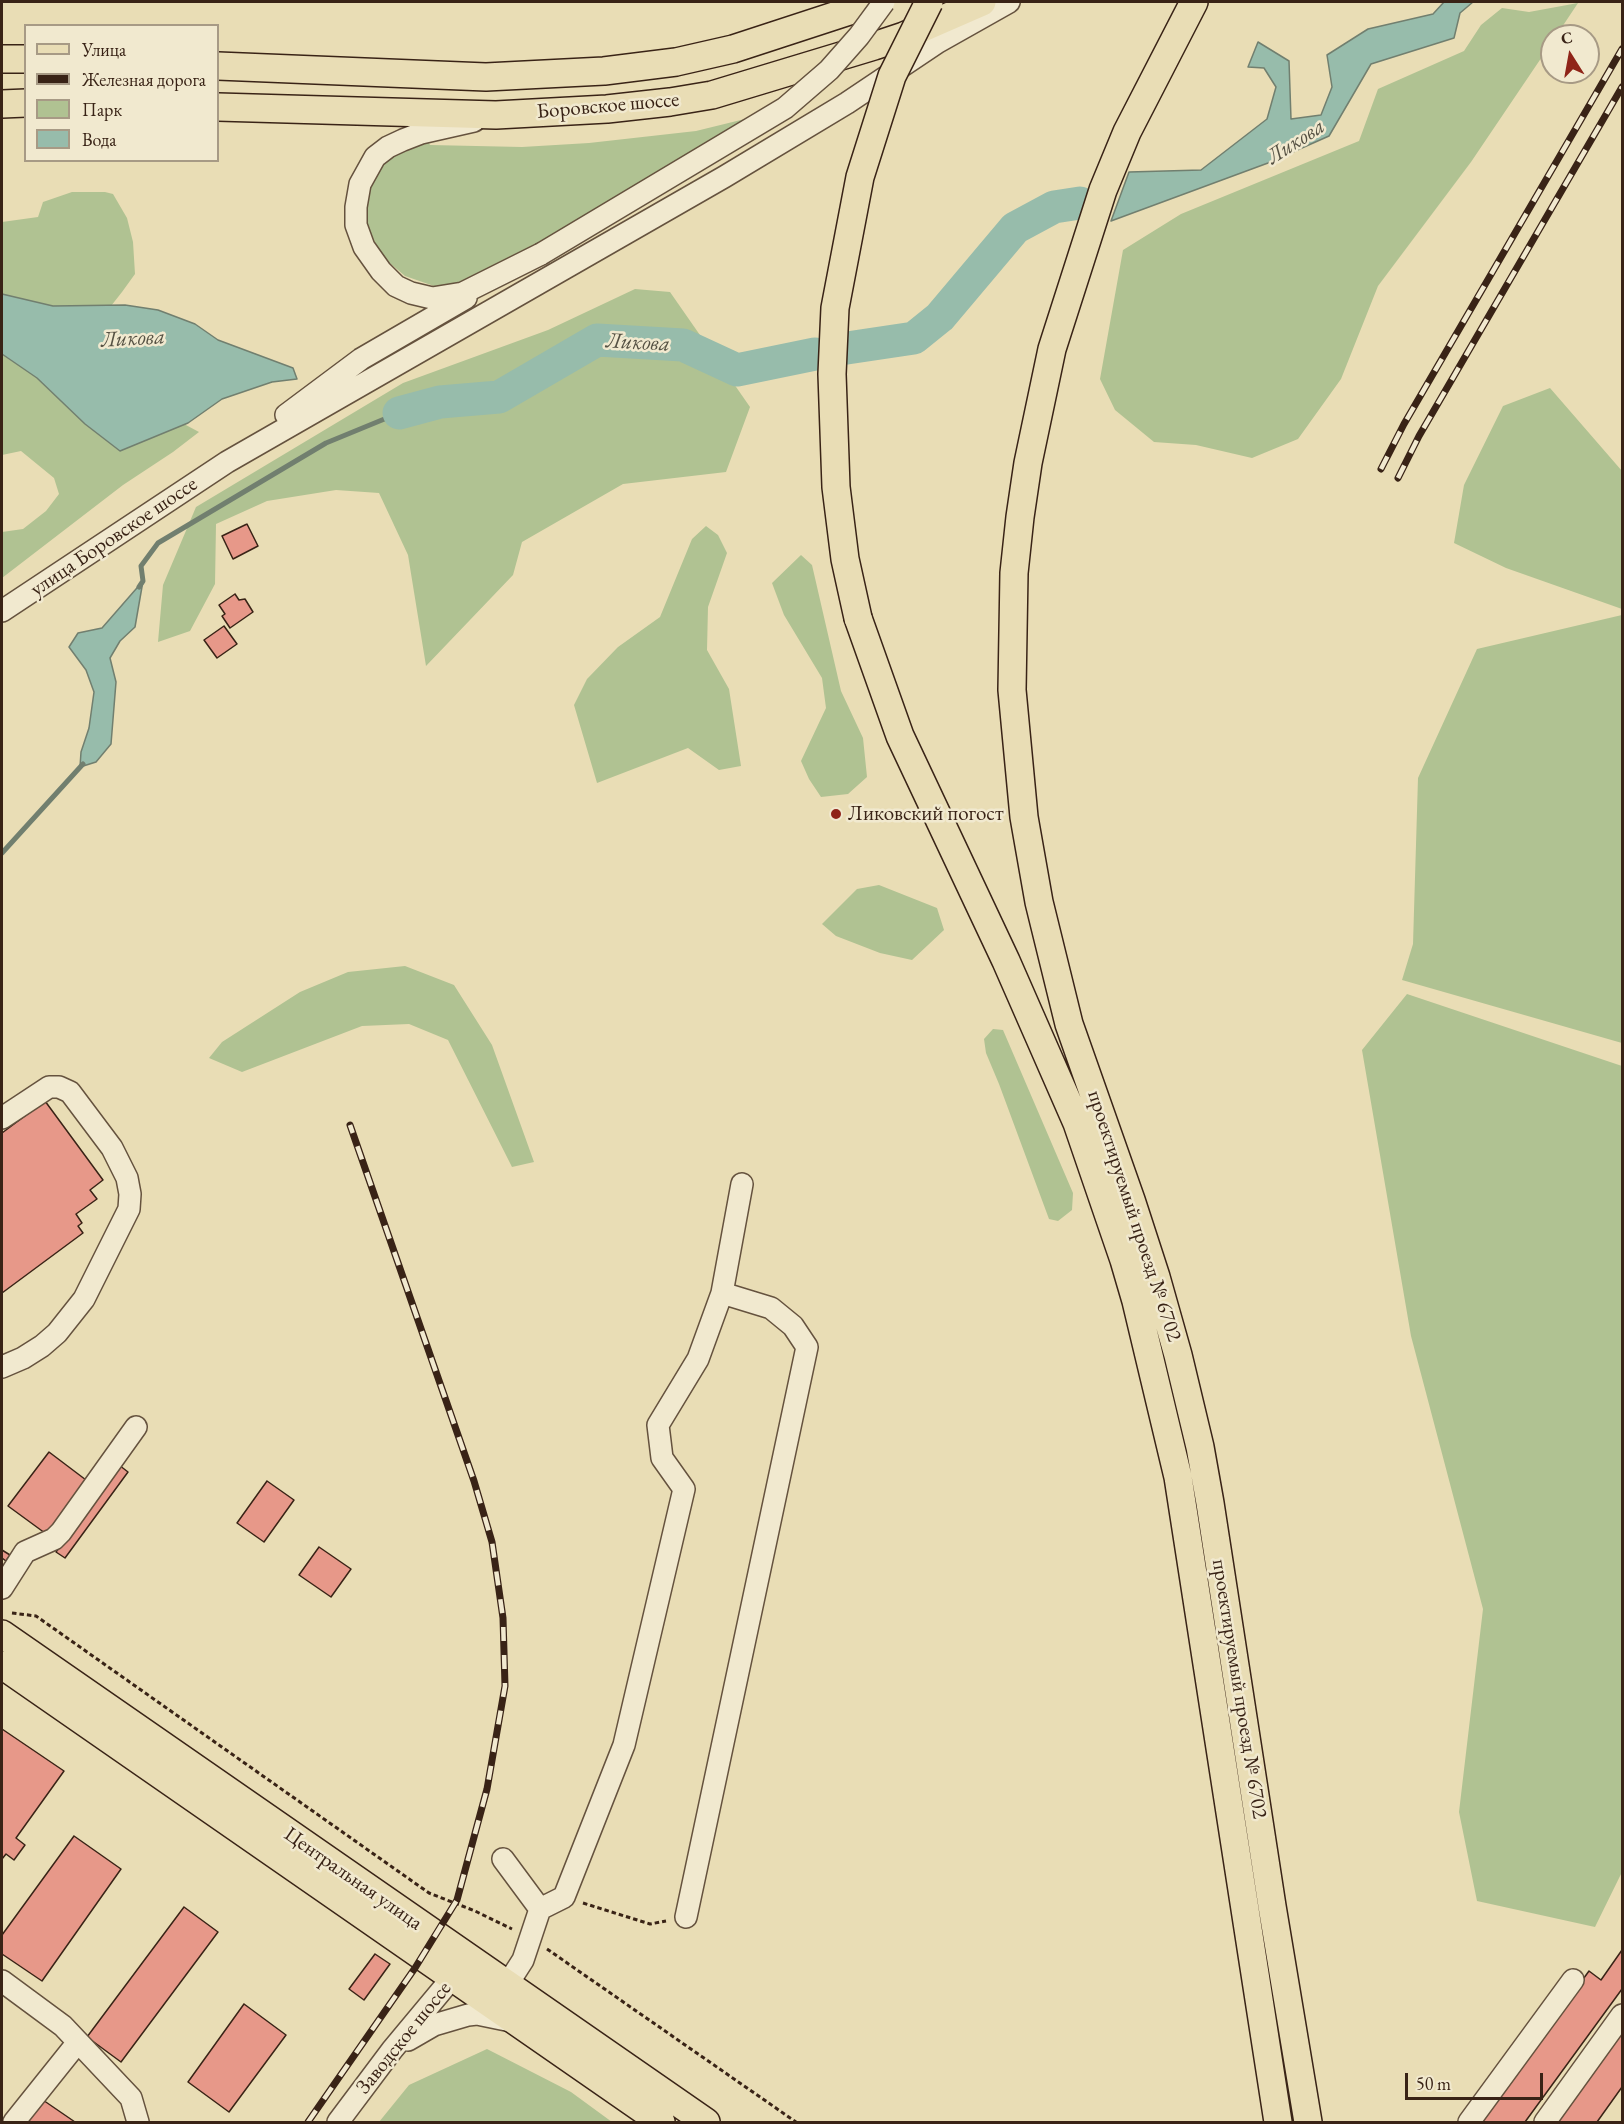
<!DOCTYPE html>
<html>
<head>
<meta charset="utf-8">
<style>
  body { margin:0 }
  #map { position:relative; width:1624px; height:2124px; overflow:hidden; background:#e9ddb5; font-family:"EB Garamond",serif }
  canvas { display:block }
  .frame { position:absolute; inset:0; border:3px solid #392316; pointer-events:none }
  .legend { position:absolute; left:24px; top:24px; width:195px; height:138px; box-sizing:border-box; background:#f1e9cf; border:2px solid #a79a85; margin:0; padding:8px 10px; list-style:none; font-size:18px; color:#392316 }
  .legend li { display:flex; align-items:center; gap:12px; height:30px }
  .legend b { width:30px; border:2px solid #a79a85 }
  .north { position:absolute; left:1540px; top:24px; width:60px; height:60px; box-sizing:border-box; background:#f1e9cf; border:2px solid #a79a85; border-radius:50%; rotate:349deg; font-size:16px; font-weight:700; line-height:24px; text-align:center; color:#392316 }
  .north::after { content:''; display:block; margin:auto; width:21px; height:27px; background:#8f2418; clip-path:polygon(50% 0,100% 100%,50% 72%,0 100%) }
  .scale { position:absolute; left:1405px; top:2073px; width:138px; height:27px; box-sizing:border-box; border:3px solid #392316; border-top:0; padding-left:8px; font-size:18px; line-height:21px; white-space:nowrap; color:#392316; -webkit-text-stroke:4px #f1e9cf; paint-order:stroke }
</style>
</head>
<body>
<div id="map">
<canvas width="1624" height="2124"></canvas>
<div class="frame"></div>
<ul class="legend">
<li><b style="height:8px;background:#e9ddb5"></b>Улица</li>
<li><b style="height:8px;background:#392316"></b>Железная дорога</li>
<li><b style="height:16px;background:#b0c292"></b>Парк</li>
<li><b style="height:16px;background:#97bcab"></b>Вода</li>
</ul>
<div class="north">С</div>
<div class="scale">50 m</div>
</div>
<script>
const g = document.querySelector('canvas').getContext('2d');
g.lineJoin = 'round';
function fill(path, color) { g.fillStyle = color; g.fill(path, 'evenodd'); }
const poly = rows => new Path2D(rows.map(r => 'M' + r).join(''));
function stroke(path, color, width, dash) { g.strokeStyle = color; g.lineWidth = width; g.lineCap = dash ? 'butt' : 'round'; g.setLineDash(dash || []); g.stroke(path); }
function drawText(font, color, halo, rows, align = 'center') {
  g.font = font + ' "EB Garamond",serif'; g.lineWidth = 5; g.setLineDash([]); g.textBaseline = 'middle'; g.strokeStyle = halo; g.fillStyle = color; for (const [text, x, y, turn = 0] of rows) {
    g.save(); g.translate(x, y); g.rotate((+turn || 0) * Math.PI / 180); g.textAlign = isNaN(turn) ? turn : align; if (halo) g.strokeText(text, 0, 0); g.fillText(text, 0, 0); g.restore();
  }
}
const green = poly([
  [1578,3,1556,36,1552,36,1552,42,1471,162,1378,286,1341,379,1298,439,1252,458,1196,445,1154,442,1115,410,1100,379,1123,250,1181,214,1359,141,1378,89,1464,51,1481,25,1502,8,1529,12],
  [753,117,491,272,464,284,434,286,405,276,385,259,372,237,367,223,366,211,371,185,385,162,404,150,428,141,430,145,522,147,589,143,696,131],
  [72,192,105,192,113,194,127,218,133,242,135,274,122,292,111,306,53,306,2,294,2,222,38,217,43,202],
  [635,289,670,292,750,407,726,472,623,484,522,542,513,575,426,666,408,555,379,493,336,490,267,501,216,524,215,584,190,631,158,642,163,585,196,507,403,383,548,330],
  [2,354,37,378,85,424,120,451,184,424,199,432,173,452,123,485,2,578,2,532,23,529,46,511,59,494,54,478,21,451,2,455],
  [1550,388,1622,471,1622,609,1506,568,1454,543,1464,485,1503,406],
  [706,526,718,535,727,553,708,607,707,650,729,689,741,766,719,770,688,748,597,783,574,705,587,679,618,647,660,617,692,539],
  [801,555,812,565,841,691,863,738,867,777,848,794,821,797,809,779,801,761,826,708,822,678,784,615,772,583],
  [1622,615,1622,1043,1402,980,1413,944,1418,778,1477,649],
  [879,885,937,908,944,930,912,960,880,953,836,936,822,924,857,889],
  [405,966,454,985,492,1045,534,1162,512,1167,448,1040,409,1024,362,1026,242,1072,209,1058,222,1042,300,992,348,972],
  [1407,994,1622,1066,1622,1872,1595,1927,1477,1901,1459,1812,1483,1609,1411,1336,1362,1050],
  [993,1029,1003,1030,1073,1193,1072,1210,1058,1221,1049,1219,999,1084,986,1053,984,1039],
  [487,2049,571,2092,612,2122,379,2122,409,2085]
]);
const water = poly([
  [1444,2,1473,2,1460,13,1454,38,1371,64,1329,136,1268,163,1111,221,1129,172,1201,170,1267,119,1276,87,1264,68,1248,67,1258,42,1289,61,1291,119,1321,115,1332,87,1327,55,1368,29,1433,14,1444,2],
  [2,294,53,306,125,305,158,310,195,324,218,340,293,368,297,379,272,382,222,399,188,423,120,451,85,424,37,378,2,354,2,294],
  [143,581,135,627,120,641,110,658,116,682,111,744,96,762,80,767,81,752,89,728,94,692,86,670,69,647,78,633,102,628,143,581]
]);
const stream = poly([
  [139,587,143,581,141,566,158,543,326,443,399,413],
  [2,853,83,764]
]);
const river = poly([
  [847,348,914,338,940,317,1015,228,1054,207,1080,203],
  [399,413,440,402,499,397,597,340,683,345,737,370,815,354]
]);
const building = poly([
  [247,524,258,546,233,559,222,536,247,524],
  [235,594,239,600,245,599,253,612,230,628,222,616,225,614,219,605,235,594],
  [224,626,237,644,217,658,204,640,224,626],
  [45,1101,103,1180,90,1190,97,1199,76,1214,82,1223,78,1226,83,1233,2,1293,2,1133,45,1101],
  [49,1452,90,1483,49,1536,8,1506,49,1452],
  [119,1465,128,1472,65,1558,56,1552,119,1465],
  [267,1481,294,1500,264,1542,237,1523,267,1481],
  [319,1547,351,1569,331,1597,299,1575,319,1547],
  [2,1550,10,1555,6,1561,2,1558,2,1550],
  [2,1729,64,1771,16,1838,25,1845,14,1860,6,1854,2,1859,2,1729],
  [74,1836,121,1869,42,1981,2,1954,2,1935,74,1836],
  [184,1907,218,1932,121,2062,87,2037,184,1907],
  [1622,1950,1622,1989,1525,2122,1479,2122,1589,1971,1601,1980,1622,1950],
  [375,1954,390,1964,364,2000,349,1989,375,1954],
  [244,2004,286,2035,229,2112,188,2082,244,2004],
  [1622,2021,1622,2087,1597,2122,1550,2122,1622,2021],
  [40,2098,75,2122,22,2122,40,2098]
]);
const path = poly([
  [12,1613,36,1616,429,1893,475,1911,512,1929],
  [583,1903,650,1924,666,1921],
  [547,1949,796,2122]
]);
const minor = poly([
  [474,121,421,133,403,140,388,147,375,157,360,184,356,207,356,225,364,247,381,271,396,286,411,293,432,298,463,293,541,254],
  [286,415,361,359,466,298],
  [2,611,227,462,724,177,847,103,938,42,1009,2],
  [2,1118,49,1087,59,1087,70,1092,112,1148,127,1178,130,1194,129,1209,84,1299,57,1333,42,1346,23,1358,2,1367],
  [2,1588,25,1552,54,1539,61,1532,136,1427],
  [503,1859,540,1909],
  [686,1917,807,1347,793,1326,771,1308,722,1293],
  [2,1981,63,2026,131,2098,138,2122],
  [507,1985,523,1960,540,1909,564,1897,624,1745,684,1489,662,1458,658,1425,698,1359,722,1293,742,1184],
  [408,2040,434,2025,468,2015,477,2014,511,2021],
  [14,2122,78,2042],
  [338,2122,392,2050,452,1978,464,1968],
  [1469,2122,1573,1980],
  [1545,2122,1622,2015]
]);
const major = poly([
  [1194,2,1127,132,1103,190,1052,349,1028,463,1020,517,1014,573,1012,690,1024,817,1039,902,1069,1024,1131,1200,1156,1277,1178,1355,1200,1447,1210,1503,1272,1906,1308,2122],
  [2,59,26,59],
  [218,66,486,77,604,71,676,62,733,49,877,2],
  [2,104,26,103],
  [218,107,496,115,607,109,670,102,712,95,874,46,904,36,982,2],
  [858,618,900,736,1006,961,1077,1123,1124,1260,1136,1301,1178,1477,1278,2122],
  [2,1634,706,2122],
  [2,1665,661,2122]
]);
const rail = poly([
  [1381,469,1404,424,1622,49],
  [1398,478,1419,436,1622,87],
  [308,2122,415,1968,457,1900,487,1789,505,1686,503,1618,492,1542,474,1481,350,1125]
]);
const minorBridge = poly([
  [541,254,785,108,829,70,859,36,884,2]
]);
const majorBridge = poly([
  [858,618,845,559,836,487,832,374,835,308,860,177,892,76,929,2]
]);
const markers = [
  [836,814,6,"#8f2418"]
];
const streetNames = [
  ["Боровское шоссе",608,106,-5],
  ["улица Боровское шоссе",114,537,-34],
  ["проектируемый проезд № 6702",1134,1216,72],
  ["проектируемый проезд № 6702",1239,1689,81],
  ["Центральная улица",353,1879,35],
  ["Заводское шоссе",404,2038,-51]
];
const poiNames = [
  ["Ликовский погост",848,814]
];
const waterNames = [
  ["Ликова",1296,142,-33],
  ["Ликова",133,339,-3],
  ["Ликова",638,343,3]
];
fill(green, '#b0c292');
fill(water, '#97bcab');
stroke(water, '#717f6f', 1.5);
stroke(stream, '#717f6f', 5);
stroke(river, '#97bcab', 33);
fill(building, '#e79889');
stroke(building, '#392316', 1.5);
stroke(minor, '#65523e', 24);
stroke(major, '#392316', 30);
stroke(path, '#392316', 3, [4.5, 3]);
stroke(minor, '#f1e9cf', 21);
stroke(major, '#e9ddb5', 27);
stroke(rail, '#392316', 7);
stroke(rail, '#f1e9cf', 4.5, [14]);
stroke(minorBridge, '#65523e', 24, []);
stroke(majorBridge, '#392316', 30, []);
stroke(minorBridge, '#f1e9cf', 21);
stroke(majorBridge, '#e9ddb5', 27);
for (const [x, y, r, color] of markers) { const dot = new Path2D(); dot.arc(x, y, r, 0, 2 * Math.PI); g.fillStyle = color; g.fill(dot); stroke(dot, '#f1e9cf', 2); }
drawText('21px', '#392316', '#f1e9cf', streetNames);
drawText('21px', '#392316', '#f1e9cf', poiNames, 'left');
drawText('italic 22px', '#555143', '#f1e9cf', waterNames);
</script>
</body>
</html>
